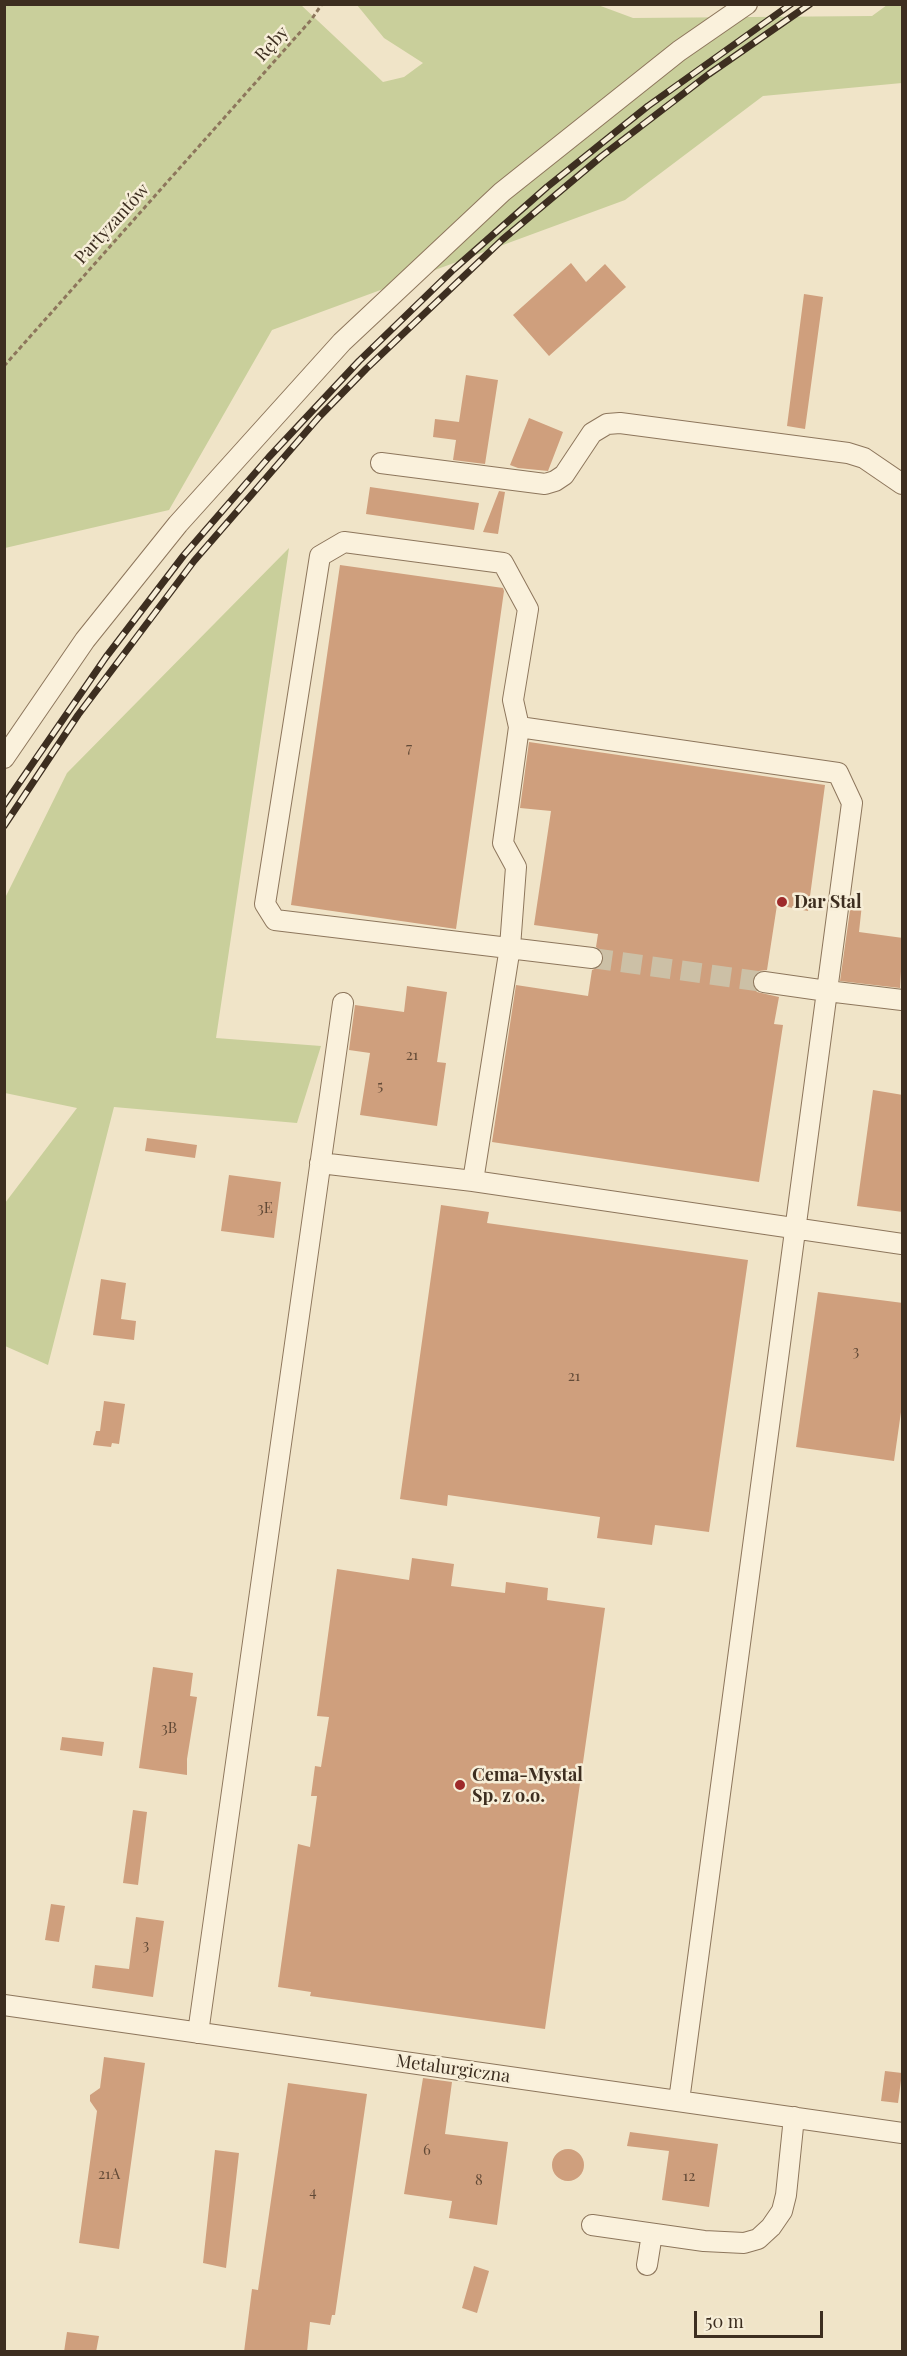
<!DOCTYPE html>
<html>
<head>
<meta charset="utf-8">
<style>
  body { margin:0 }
  #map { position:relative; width:907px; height:2356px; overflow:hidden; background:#f0e4c8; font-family:"Playfair Display",serif }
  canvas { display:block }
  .frame { position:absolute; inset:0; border:6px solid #3d2e20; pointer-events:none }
  .scale { position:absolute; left:694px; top:2311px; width:129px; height:27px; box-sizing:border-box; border:3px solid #3d2e20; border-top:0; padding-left:8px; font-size:18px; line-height:21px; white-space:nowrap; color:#3d2e20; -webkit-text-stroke:4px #f7eed8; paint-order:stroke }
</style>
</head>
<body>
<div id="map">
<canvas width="907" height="2356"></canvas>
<div class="frame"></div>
<div class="scale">50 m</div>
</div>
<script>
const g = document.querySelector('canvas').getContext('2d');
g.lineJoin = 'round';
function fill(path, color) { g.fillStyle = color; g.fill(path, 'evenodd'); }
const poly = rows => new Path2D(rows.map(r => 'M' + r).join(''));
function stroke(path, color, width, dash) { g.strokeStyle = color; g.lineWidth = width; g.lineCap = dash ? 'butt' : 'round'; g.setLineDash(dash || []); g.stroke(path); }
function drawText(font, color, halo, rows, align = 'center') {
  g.font = font + ' "Playfair Display",serif'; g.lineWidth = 5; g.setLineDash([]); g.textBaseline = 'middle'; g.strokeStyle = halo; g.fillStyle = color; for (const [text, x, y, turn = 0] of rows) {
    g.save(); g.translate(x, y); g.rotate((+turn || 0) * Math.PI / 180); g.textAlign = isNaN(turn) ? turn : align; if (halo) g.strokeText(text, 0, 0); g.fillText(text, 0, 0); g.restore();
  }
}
const green = poly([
  [4,5,301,5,383,82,404,77,423,63,384,38,357,5,598,5,633,18,872,16,887,5,902,5,902,83,763,96,625,200,272,330,169,510,5,548],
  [289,548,216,1038,321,1046,297,1123,114,1107,48,1365,5,1346,5,1203,77,1108,5,1093,5,898,67,773]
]);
const building = poly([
  [571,263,586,282,605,264,626,287,549,356,513,315],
  [804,294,823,297,805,429,787,426],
  [466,375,498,380,485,464,453,460,456,440,433,437,435,419,459,422],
  [529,418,563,432,548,471,518,468,510,465],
  [370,487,479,503,474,530,366,514],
  [499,491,505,492,498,534,483,532],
  [340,565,503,588,504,591,456,929,291,905],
  [529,742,825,785,808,911,777,905,767,970,759,971,752,980,753,986,757,992,779,997,774,1024,783,1025,759,1182,492,1142,516,985,588,996,592,970,601,966,604,959,603,953,596,947,598,934,534,925,551,811,520,808],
  [851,903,862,904,859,932,903,938,900,988,840,981],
  [407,986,447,992,437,1062,446,1063,437,1126,360,1115,370,1053,349,1050,355,1005,404,1012],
  [873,1090,903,1095,903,1212,857,1206],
  [147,1138,197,1145,195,1158,145,1151],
  [229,1175,281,1182,274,1238,221,1231],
  [441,1205,489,1212,487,1223,748,1260,709,1532,655,1525,652,1545,597,1538,600,1517,448,1495,447,1506,400,1499],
  [101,1279,126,1283,121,1319,136,1321,134,1340,93,1335],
  [818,1292,903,1303,903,1398,894,1461,796,1447],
  [104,1401,125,1404,119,1444,112,1443,111,1447,93,1445,96,1431,100,1431],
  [412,1558,454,1564,451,1586,505,1593,506,1582,548,1588,547,1600,605,1608,545,2029,310,1996,311,1992,278,1987,298,1844,310,1847,317,1796,311,1796,315,1766,321,1767,329,1717,317,1716,337,1569,409,1580],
  [153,1667,193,1673,190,1696,197,1697,187,1759,187,1775,139,1768],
  [62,1737,104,1742,102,1756,60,1750],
  [133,1810,147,1812,138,1885,123,1883],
  [51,1904,65,1906,59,1942,45,1940],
  [136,1917,164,1921,153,1997,92,1988,95,1965,129,1969],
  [104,2057,145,2063,119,2249,79,2243,97,2111,90,2101,90,2095,100,2088],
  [885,2071,902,2073,898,2103,881,2101],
  [423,2078,452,2082,445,2134,508,2142,497,2225,449,2218,452,2201,404,2194],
  [288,2083,367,2094,335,2315,332,2315,330,2325,310,2322,307,2352,244,2352,252,2289,258,2290],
  [630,2132,718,2144,709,2207,662,2200,669,2151,627,2146],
  '552 2165a16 16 0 1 1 32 0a16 16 0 1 1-32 0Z',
  [215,2150,239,2153,226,2268,203,2263],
  [474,2266,489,2271,477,2313,462,2308],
  [67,2332,99,2336,96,2352,64,2352]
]);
const minorTunnel = poly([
  [592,958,764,982]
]);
const path = poly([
  [4,366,311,20,322,4]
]);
const minor = poly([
  [381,463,545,484,555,481,564,475,592,433,607,424,620,423,848,453,864,458,902,484],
  [4,758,85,640,178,524,342,342,502,192,679,51,747,4],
  [592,958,275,920,265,904,320,556,344,542,503,563,528,609,513,700,519,727,838,773,852,803,827,991,902,1000],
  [320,1163,473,1181,902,1244],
  [473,1181,510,947,516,867,503,843,519,727],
  [4,2005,902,2133],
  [198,2033,343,1003],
  [679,2101,827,991,764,982],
  [592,2225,704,2241,744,2243,758,2239,771,2227,782,2211,786,2195,794,2117],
  [647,2265,652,2234]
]);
const rail = poly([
  [4,805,106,657,184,555,269,457,359,361,454,269,547,187,648,106,791,4],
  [4,826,78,715,194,561,319,417,366,369,502,240,602,156,709,74,810,4]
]);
const markers = [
  [782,902,6,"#9e2a2b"],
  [460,1785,6,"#9e2a2b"]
];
const numberNames = [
  ["7",409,748],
  ["21",412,1055],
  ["5",380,1086],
  ["3E",265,1208],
  ["3",856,1351],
  ["21",574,1376],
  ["3B",169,1728],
  ["3",146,1945],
  ["6",427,2150],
  ["21A",109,2174],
  ["12",689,2176],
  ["8",479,2180],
  ["4",313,2192]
];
const streetNames = [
  ["Ręby",272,44,-48],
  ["Partyzantów",112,224,-48],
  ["Metalurgiczna",453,2069,8]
];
const poiNames = [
  ["Dar Stal",794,902],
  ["Cema-Mystal",472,1775],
  ["Sp. z o.o.",472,1796]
];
fill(green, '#c9cf9b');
fill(building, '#cf9f7d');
stroke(minorTunnel, '#ccc0a6', 20, [20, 10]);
stroke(minor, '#8d765c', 22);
stroke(path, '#8d765c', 3, [4.5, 3]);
stroke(minor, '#faf1dc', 20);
stroke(rail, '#3d2e20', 7);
stroke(rail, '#f7eed8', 4.5, [14]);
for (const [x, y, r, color] of markers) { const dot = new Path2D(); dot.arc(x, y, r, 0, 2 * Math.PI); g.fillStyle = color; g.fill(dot); stroke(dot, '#f7eed8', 2); }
drawText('15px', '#624a37', null, numberNames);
drawText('18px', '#3d2e20', '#f7eed8', streetNames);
drawText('bold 18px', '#3d2e20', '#f7eed8', poiNames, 'left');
</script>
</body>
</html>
